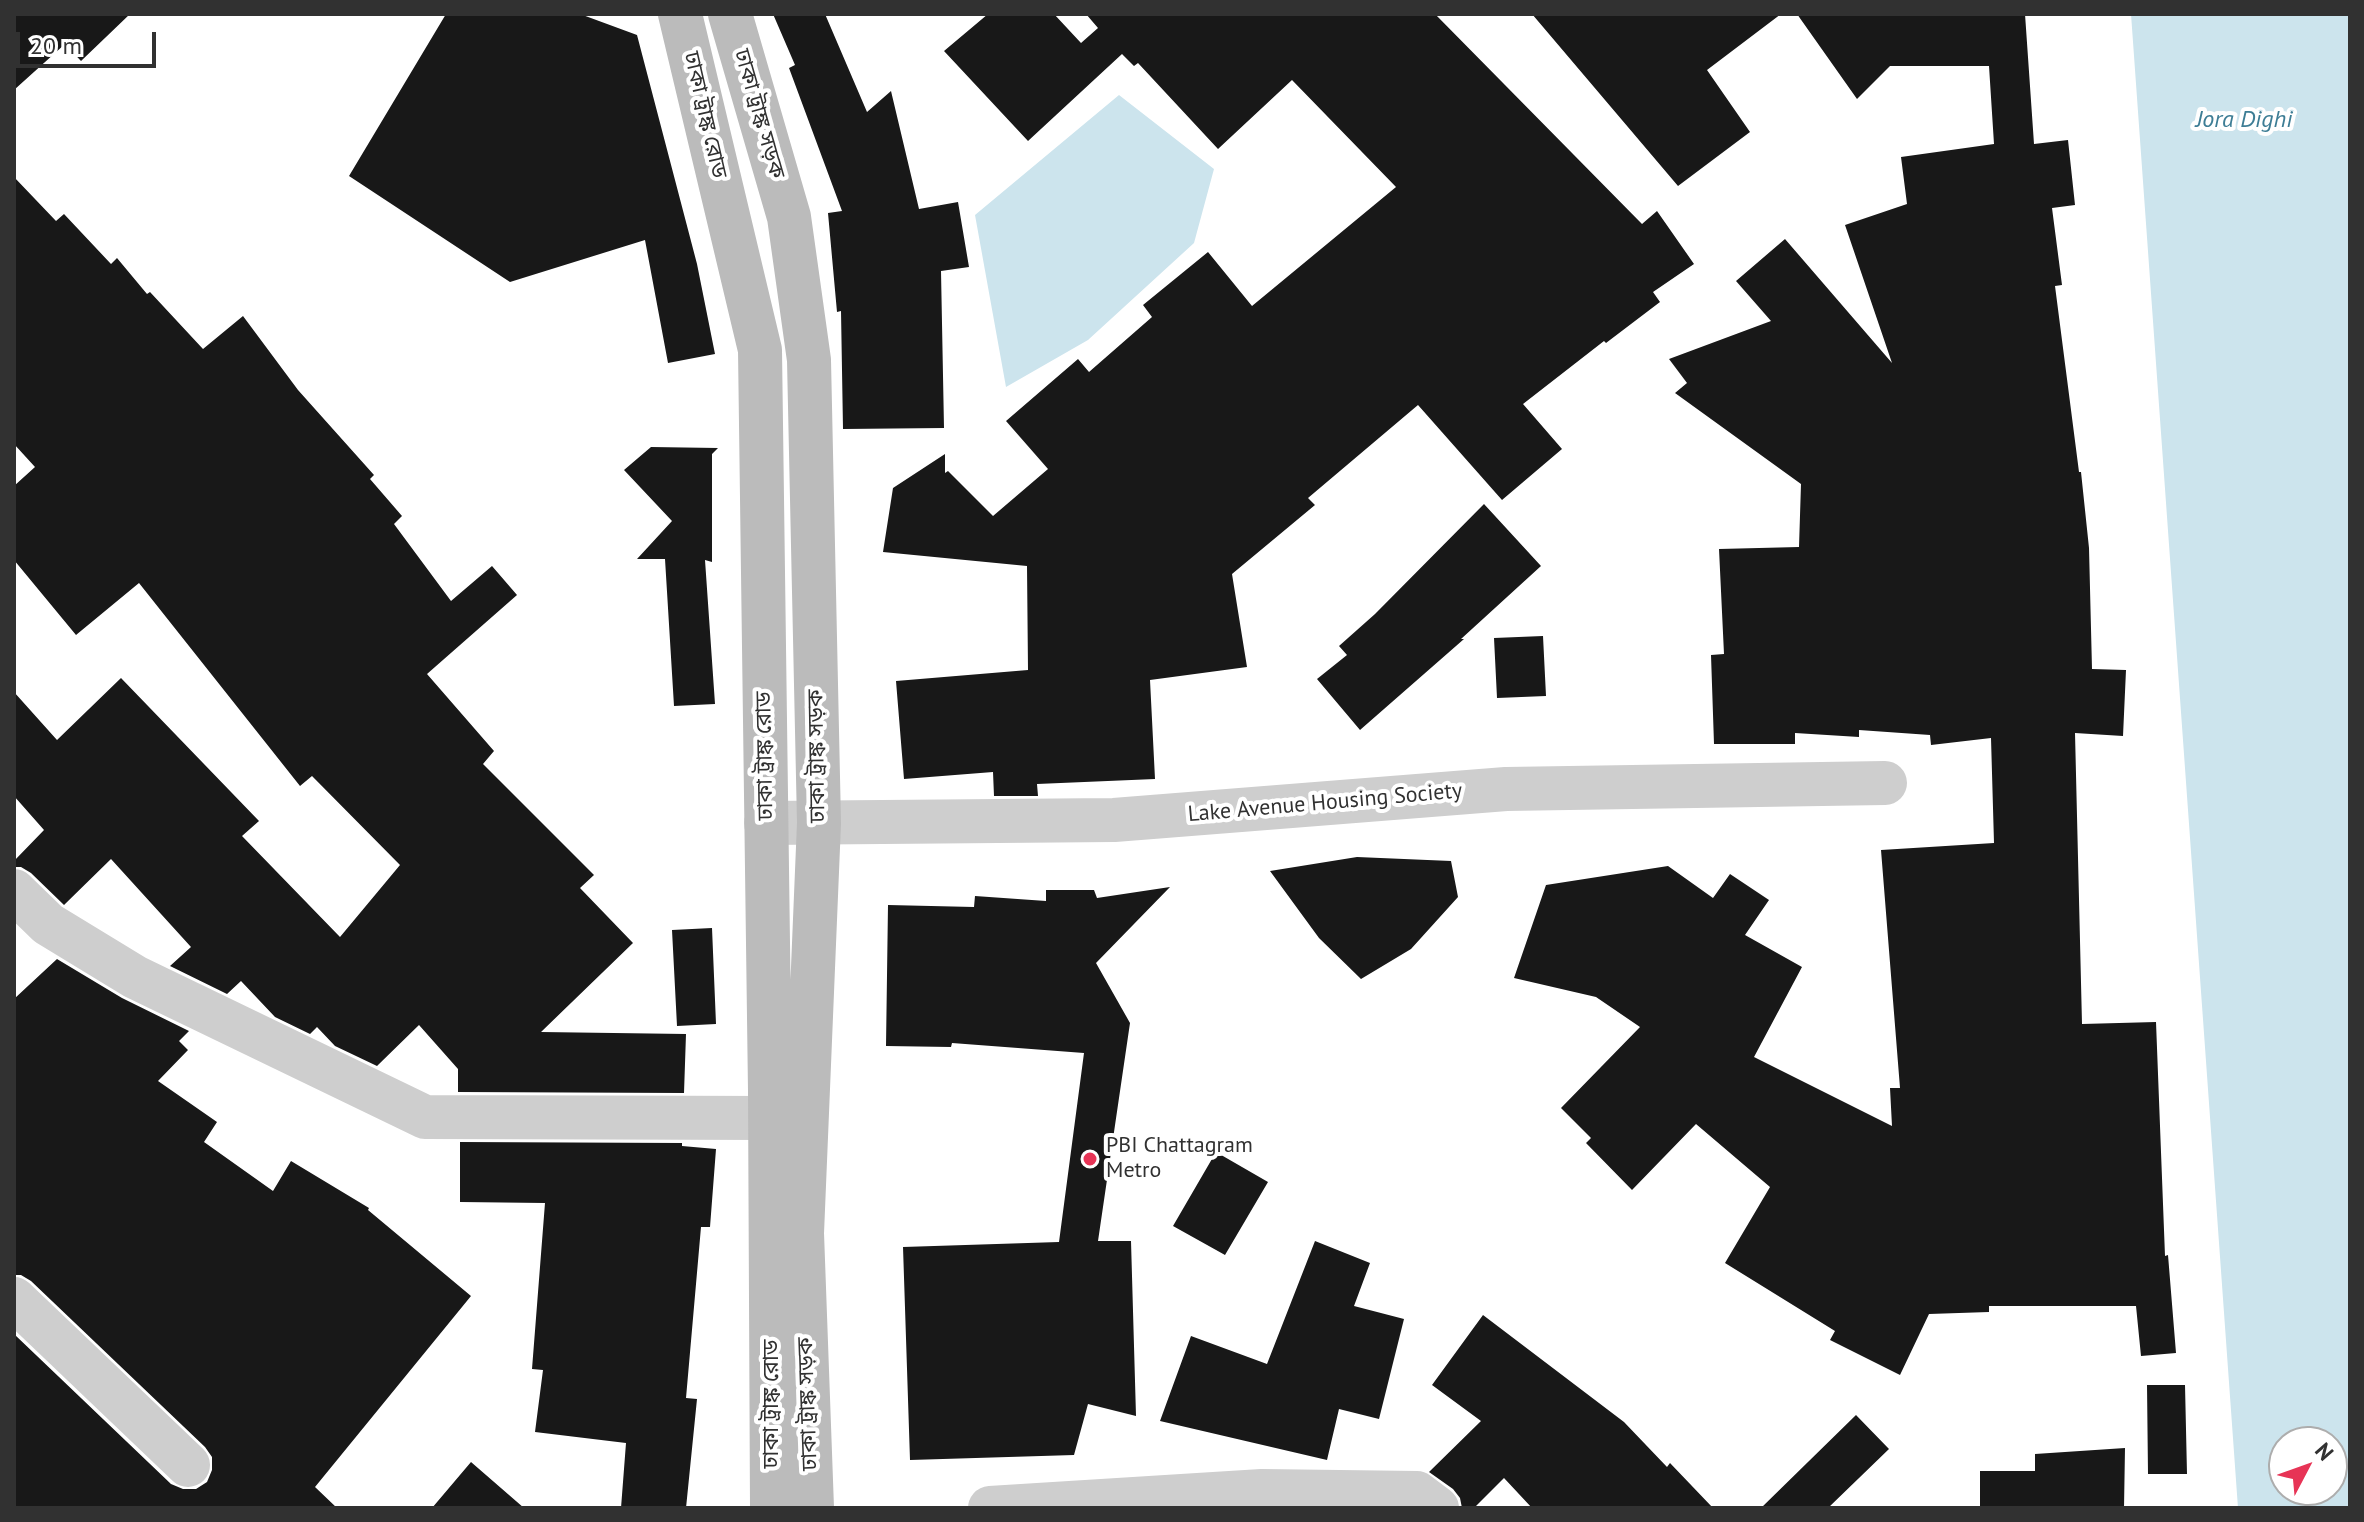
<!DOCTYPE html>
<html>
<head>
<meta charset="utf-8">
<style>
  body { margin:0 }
  #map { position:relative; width:2364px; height:1522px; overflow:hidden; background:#fff; font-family:"PT Sans",sans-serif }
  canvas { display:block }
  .frame { position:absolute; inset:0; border:16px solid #313131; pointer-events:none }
  .north { position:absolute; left:2268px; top:1426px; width:80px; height:80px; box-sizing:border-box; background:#fff; border:2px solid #adadad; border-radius:50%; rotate:49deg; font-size:22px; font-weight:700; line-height:32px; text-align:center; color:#313131 }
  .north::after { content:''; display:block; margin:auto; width:28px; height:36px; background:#e73456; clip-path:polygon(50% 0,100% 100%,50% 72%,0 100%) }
  .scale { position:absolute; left:16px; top:32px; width:140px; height:36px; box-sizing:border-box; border:4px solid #313131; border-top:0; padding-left:10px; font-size:24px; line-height:28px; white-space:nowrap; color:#313131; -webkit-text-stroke:6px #fff; paint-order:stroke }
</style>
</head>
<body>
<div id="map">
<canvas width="2364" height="1522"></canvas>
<div class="frame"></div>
<div class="north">N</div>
<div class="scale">20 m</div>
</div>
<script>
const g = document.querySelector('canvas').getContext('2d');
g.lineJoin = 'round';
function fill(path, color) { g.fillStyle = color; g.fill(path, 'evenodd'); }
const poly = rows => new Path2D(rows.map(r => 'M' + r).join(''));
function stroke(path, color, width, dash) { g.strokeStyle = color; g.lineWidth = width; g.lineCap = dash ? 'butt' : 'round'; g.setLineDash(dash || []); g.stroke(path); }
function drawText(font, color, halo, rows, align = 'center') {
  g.font = font + ' "PT Sans","Noto Sans Bengali",sans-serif'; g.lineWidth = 8; g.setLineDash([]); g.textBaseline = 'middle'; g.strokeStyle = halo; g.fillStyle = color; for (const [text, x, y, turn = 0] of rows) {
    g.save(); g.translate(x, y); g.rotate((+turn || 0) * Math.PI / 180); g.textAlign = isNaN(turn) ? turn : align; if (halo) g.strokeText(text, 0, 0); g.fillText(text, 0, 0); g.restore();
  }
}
const water = poly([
  [2131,14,2350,14,2350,1508,2238,1508],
  [2284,1442,2332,1442,2332,1490,2284,1490],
  [1119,95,1214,169,1194,243,1088,340,1006,387,975,215]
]);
const building = poly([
  [14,14,130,14,81,61,65,44,14,90],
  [446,14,580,14,637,35,697,264,715,354,668,363,645,240,510,282,349,176],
  [773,14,825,14,867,112,891,91,919,209,958,202,969,267,941,271,944,428,843,429,841,311,837,312,828,213,842,211,789,68,795,65],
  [988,14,1054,14,1081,43,1098,28,1086,14,1435,14,1642,224,1657,211,1694,264,1653,292,1660,302,1606,343,1604,341,1523,404,1562,449,1502,500,1418,405,1308,498,1315,505,1232,574,1247,667,1150,680,1155,779,1037,784,1038,796,994,796,993,772,904,779,896,681,1028,670,1027,566,883,552,893,488,945,454,945,473,948,471,993,516,1048,469,1006,421,1078,359,1089,372,1152,317,1143,305,1208,252,1252,306,1396,187,1292,80,1218,149,1138,63,1134,66,1122,54,1028,141,944,51],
  [1532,14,1781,14,1707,70,1750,132,1678,186],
  [1797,14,2025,14,2034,144,2068,140,2075,205,2052,208,2062,285,2055,286,2079,472,2081,472,2089,548,2092,669,2126,670,2123,736,2075,733,2082,1024,2156,1022,2165,1256,2168,1255,2176,1353,2141,1356,2136,1306,1989,1306,1989,1312,1929,1314,1900,1375,1830,1340,1835,1331,1725,1263,1770,1187,1696,1124,1632,1190,1586,1143,1591,1138,1561,1108,1640,1027,1596,997,1514,978,1546,885,1668,866,1713,898,1730,874,1769,900,1745,935,1802,967,1754,1057,1892,1126,1890,1088,1900,1088,1881,850,1994,843,1991,738,1931,745,1930,735,1859,730,1859,737,1795,733,1795,744,1714,744,1711,655,1724,654,1719,549,1799,547,1801,484,1675,393,1687,383,1669,359,1771,321,1736,281,1785,239,1892,363,1845,225,1907,204,1901,157,1994,144,1989,66,1890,66,1857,99],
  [14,177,56,221,64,214,111,264,117,258,147,294,150,292,203,349,243,316,298,390,374,475,370,479,402,516,394,524,451,601,492,566,517,595,427,674,494,751,483,764,594,875,580,888,633,943,541,1032,686,1034,684,1093,458,1092,458,1069,419,1025,377,1066,335,1046,317,1027,310,1034,275,1017,241,981,227,994,170,966,191,947,111,859,64,905,31,873,21,867,14,867,14,861,44,830,14,796,14,692,57,740,121,678,259,821,242,836,340,937,400,865,312,776,300,786,139,583,76,635,14,560,14,486,35,467,14,444],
  [651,447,718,448,712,454,712,562,705,560,715,704,674,706,665,559,637,559,672,521,624,470],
  [1484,504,1541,566,1461,639,1464,639,1360,730,1317,679,1347,655,1339,646,1375,614],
  [1543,636,1546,696,1497,698,1494,638],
  [1357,857,1451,861,1458,897,1411,949,1361,979,1319,938,1270,871],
  [1170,887,1096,963,1130,1023,1098,1241,1131,1241,1136,1416,1088,1404,1074,1455,910,1460,903,1247,1059,1242,1084,1053,952,1043,951,1047,886,1046,888,905,974,907,975,896,1046,901,1046,890,1094,890,1097,898],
  [712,928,716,1024,677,1026,672,930],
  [57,959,122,998,189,1031,179,1041,188,1050,158,1081,217,1122,204,1142,273,1191,291,1161,369,1208,368,1210,471,1296,315,1487,337,1508,14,1508,14,1334,171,1484,183,1489,196,1489,207,1482,212,1470,212,1457,205,1447,31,1281,21,1275,14,1275,14,999],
  [460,1142,682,1143,682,1146,716,1149,710,1227,701,1227,686,1398,697,1399,686,1508,621,1508,626,1443,535,1432,543,1370,532,1369,545,1203,460,1202],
  [1216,1152,1268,1182,1225,1255,1173,1226],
  [1315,1241,1370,1263,1354,1306,1404,1319,1379,1419,1339,1409,1327,1460,1160,1421,1191,1336,1267,1364],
  [1483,1315,1624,1422,1667,1467,1670,1463,1713,1508,1532,1508,1504,1478,1474,1508,1462,1508,1460,1498,1453,1489,1429,1472,1481,1421,1432,1385],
  [2147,1385,2185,1385,2187,1474,2148,1474],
  [1856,1415,1889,1449,1828,1508,1761,1508],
  [2125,1448,2124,1508,1980,1508,1980,1471,2035,1471,2035,1454],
  [471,1462,524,1508,432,1508]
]);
const street = poly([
  [766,823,1114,820,1506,789,1885,783],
  [14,891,48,924,135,977,425,1117,770,1118],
  [14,1299,188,1465],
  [990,1508,1262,1491,1417,1493,1437,1508]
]);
const secondary = poly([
  [680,14,760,350,770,1091,772,1508],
  [730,14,789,217,809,360,819,823,802,1233,812,1508]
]);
const markers = [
  [1090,1159,8,"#e73456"]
];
const streetNames = [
  ["ঢাকা ট্রাঙ্ক সড়ক",759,114,74],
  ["ঢাকা ট্রাঙ্ক রোড",705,115,77],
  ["ঢাকা ট্রাঙ্ক রোড",765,756,-91],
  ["ঢাকা ট্রাঙ্ক সড়ক",817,756,-91],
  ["Lake Avenue Housing Society",1325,803,-5],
  ["ঢাকা ট্রাঙ্ক রোড",772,1404,-90],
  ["ঢাকা ট্রাঙ্ক সড়ক",808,1404,-92]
];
const poiNames = [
  ["PBI Chattagram",1106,1146],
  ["Metro",1106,1171]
];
const waterNames = [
  ["Jora Dighi",2244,120]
];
fill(water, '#cce4ed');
fill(building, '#181818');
stroke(street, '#cecece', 44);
stroke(secondary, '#bbb', 44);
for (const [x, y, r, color] of markers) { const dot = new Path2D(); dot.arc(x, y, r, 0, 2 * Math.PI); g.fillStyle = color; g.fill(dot); stroke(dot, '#fff', 3); }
drawText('22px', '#313131', '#fff', streetNames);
drawText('22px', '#313131', '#fff', poiNames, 'left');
drawText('italic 24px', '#3d7d95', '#fff', waterNames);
</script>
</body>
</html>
